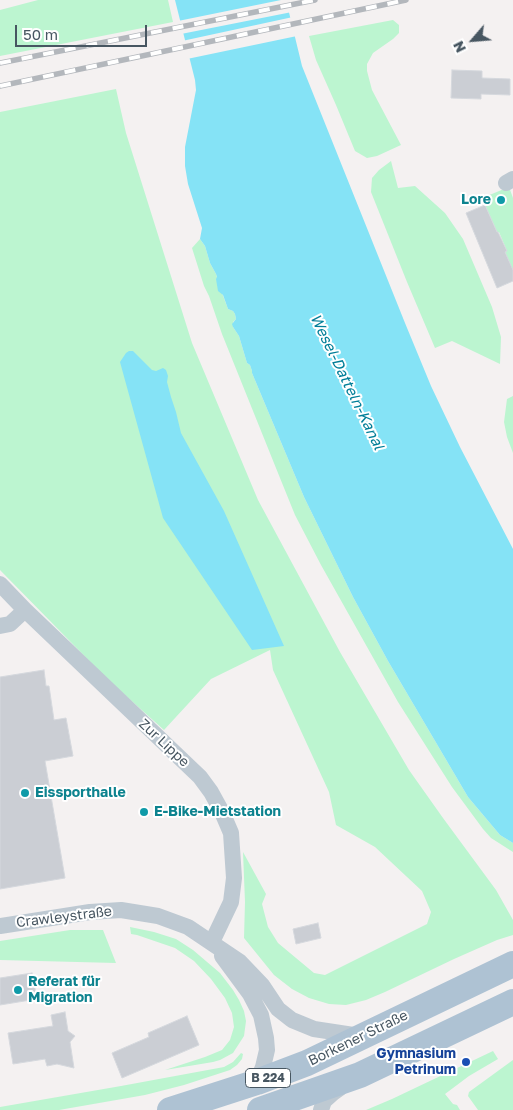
<!DOCTYPE html>
<html>
<head>
<meta charset="utf-8">
<style>
  body { margin:0 }
  #map { position:relative; width:513px; height:1110px; overflow:hidden; background:#f4f1f1; font-family:"Golos Text",sans-serif }
  canvas { display:block }
  .north { position:absolute; left:448px; top:15px; width:50px; height:50px; -webkit-text-stroke:4px #fff; paint-order:stroke; rotate:243deg; font-size:14px; font-weight:700; line-height:20px; text-align:center; color:#475661 }
  .north::after { content:''; display:block; margin:auto; width:18px; height:22px; background:#475661; clip-path:polygon(50% 0,100% 100%,50% 72%,0 100%) }
  .scale { position:absolute; left:15px; top:25px; width:132px; height:22px; box-sizing:border-box; border:2px solid #475661; border-top:0; padding-left:6px; font-size:15px; line-height:18px; white-space:nowrap; color:#475661; -webkit-text-stroke:4px #fff; paint-order:stroke }
</style>
</head>
<body>
<div id="map">
<canvas width="513" height="1110"></canvas>
<div class="north">N</div>
<div class="scale">50 m</div>
</div>
<script>
const g = document.querySelector('canvas').getContext('2d');
g.lineJoin = 'round';
function fill(path, color) { g.fillStyle = color; g.fill(path, 'evenodd'); }
const poly = rows => new Path2D(rows.map(r => 'M' + r).join(''));
function stroke(path, color, width, dash) { g.strokeStyle = color; g.lineWidth = width; g.lineCap = dash ? 'butt' : 'round'; g.setLineDash(dash || []); g.stroke(path); }
function drawText(font, color, halo, rows, align = 'center') {
  g.font = font + ' "Golos Text",sans-serif'; g.lineWidth = 4; g.setLineDash([]); g.textBaseline = 'middle'; g.strokeStyle = halo; g.fillStyle = color; for (const [text, x, y, turn = 0] of rows) {
    g.save(); g.translate(x, y); g.rotate((+turn || 0) * Math.PI / 180); g.textAlign = isNaN(turn) ? turn : align; if (halo) g.strokeText(text, 0, 0); g.fillText(text, 0, 0); g.restore();
  }
}
const green = poly([
  [38,0,168,0,173,22,0,56,0,10],
  [393,20,399,25,399,33,393,39,373,53,367,64,367,71,372,90,401,145,377,156,367,158,355,151,336,105,316,60,309,36],
  [116,89,126,133,192,343,258,500,340,652,409,770,443,818,496,890,513,920,513,935,497,940,454,959,385,992,366,1000,346,1005,329,1004,309,998,292,989,274,975,244,938,245,902,243,852,266,894,262,904,268,927,278,943,314,973,325,975,427,924,431,912,422,891,375,847,336,825,329,792,273,670,270,650,211,679,164,730,107,679,0,570,0,112],
  [391,161,398,188,415,186,445,213,463,239,492,307,501,337,500,364,452,341,435,348,407,282,371,192,372,178,379,170],
  [509,187,513,198,513,270,505,252,507,251,499,232,497,232,482,198],
  [200,239,205,246,210,263,216,274,222,293,228,309,233,311,235,314,236,319,233,322,233,327,239,336,247,363,250,365,252,371,252,373,304,497,353,597,388,661,468,797,500,835,513,843,513,852,491,838,483,829,452,787,398,702,321,565,295,515,280,478,222,334,209,296,204,286,192,248],
  [513,396,513,453,507,437,504,422,507,399],
  [130,927,154,932,176,939,193,950,220,973,233,990,239,1000,244,1011,246,1021,244,1036,233,1053,220,1060,213,1062,165,1070,205,1057,222,1050,230,1040,234,1027,232,1013,225,998,211,979,194,961,175,948,137,935,131,934],
  [70,930,103,930,116,963,0,960,0,941],
  [493,1051,498,1059,469,1076,445,1094,453,1104,457,1105,460,1110,366,1110,392,1099],
  [241,1053,243,1054,242,1059,237,1065,230,1070,184,1085,145,1095,59,1110,0,1110,0,1107,121,1086,224,1067,233,1062],
  [513,1060,513,1110,478,1110,468,1096,469,1092]
]);
const water = poly([
  [175,0,286,0,302,66,405,323,431,386,460,447,513,549,513,843,500,835,468,797,388,661,353,597,304,497,252,373,252,371,250,365,247,363,239,336,233,327,232,324,236,319,235,314,233,311,228,309,223,295,218,291,216,279,217,277,216,274,210,263,205,246,200,239,202,228,188,184,185,166,185,147,196,90,195,80],
  [129,351,133,351,152,370,156,371,163,368,166,370,168,376,167,382,171,397,176,412,181,433,224,511,284,646,252,650,163,518,120,362,126,353]
]);
const pier = poly([
  [281,0,289,0,292,12,181,34,178,21],
  [293,17,297,36,187,59,182,41]
]);
const building = poly([
  [452,70,482,71,482,78,510,79,510,95,481,94,481,99,451,98,452,70],
  [485,205,497,232,498,232,507,251,505,252,513,270,513,281,497,288,466,213,485,205],
  [44,670,46,686,49,686,54,720,66,718,73,756,45,761,65,878,0,889,0,677,44,670],
  [318,923,321,938,296,944,293,929,318,923],
  [32,973,37,999,0,1005,0,978,32,973],
  [65,1012,68,1031,75,1036,70,1042,74,1068,57,1064,47,1066,45,1059,13,1064,8,1033,53,1026,51,1015,65,1012],
  [187,1016,199,1045,122,1078,112,1053,149,1037,148,1033,187,1016]
]);
const street = poly([
  [506,183,513,179],
  [0,584,25,610,114,695,200,777,211,792,222,812,231,833,234,878,231,902,212,942],
  [0,626,10,624,25,610],
  [0,926,90,912,121,910,158,916,188,927,240,962,262,985,278,1009,292,1020,314,1029,360,1036],
  [222,956,250,994,261,1015,266,1038,267,1050,263,1067,257,1082],
  [321,1110,324,1101,333,1093,340,1088]
]);
const primary = poly([
  [170,1110,257,1082,307,1063,513,964],
  [260,1110,360,1075,513,1002]
]);
const rail = poly([
  [0,63,315,0],
  [0,86,406,0]
]);
const markers = [
  [501,200,5,"#0f9aa8"],
  [25,793,5,"#0f9aa8"],
  [144,812,5,"#0f9aa8"],
  [18,990,5,"#0f9aa8"],
  [466,1062,5,"#1a4fb4"]
];
const shields = [
  [268,1078,45]
];
const shieldNames = [
  ["B 224",268,1078]
];
const cultureNames = [
  ["Lore",491,200,"right"],
  ["Eissporthalle",35,793],
  ["E-Bike-Mietstation",154,812],
  ["Referat für",28,982],
  ["Migration",28,998]
];
const streetNames = [
  ["Zur Lippe",164,743,43],
  ["Crawleystraße",64,917,-7],
  ["Borkener Straße",358,1038,-26]
];
const transitNames = [
  ["Gymnasium",456,1054],
  ["Petrinum",456,1070]
];
const waterNames = [
  ["Wesel-Datteln-Kanal",347,382,64]
];
fill(green, '#bcf5d0');
fill(water, '#85e3f6');
fill(pier, '#f4f1f1');
fill(building, '#cbced4');
stroke(building, '#d5d8dd', 1);
stroke(street, '#bec9d2', 16);
stroke(primary, '#aec2d3', 26);
stroke(rail, '#b3b7bc', 5.5);
stroke(rail, '#fff', 4, [11]);
for (const [x, y, r, color] of markers) { const dot = new Path2D(); dot.arc(x, y, r, 0, 2 * Math.PI); g.fillStyle = color; g.fill(dot); stroke(dot, '#fff', 2); }
for (const [x, y, w] of shields) { const box = new Path2D(); box.roundRect(x - w / 2, y - 9.5, w, 19, 4); g.fillStyle = '#fff'; g.fill(box); stroke(box, '#475661', 1); }
drawText('bold 12px', '#475661', null, shieldNames);
drawText('bold 14px', '#0d838f', '#fff', cultureNames, 'left');
drawText('14px', '#475661', '#fff', streetNames);
drawText('bold 14px', '#164399', '#fff', transitNames, 'right');
drawText('italic 15px', '#037f99', '#fff', waterNames);
</script>
</body>
</html>
